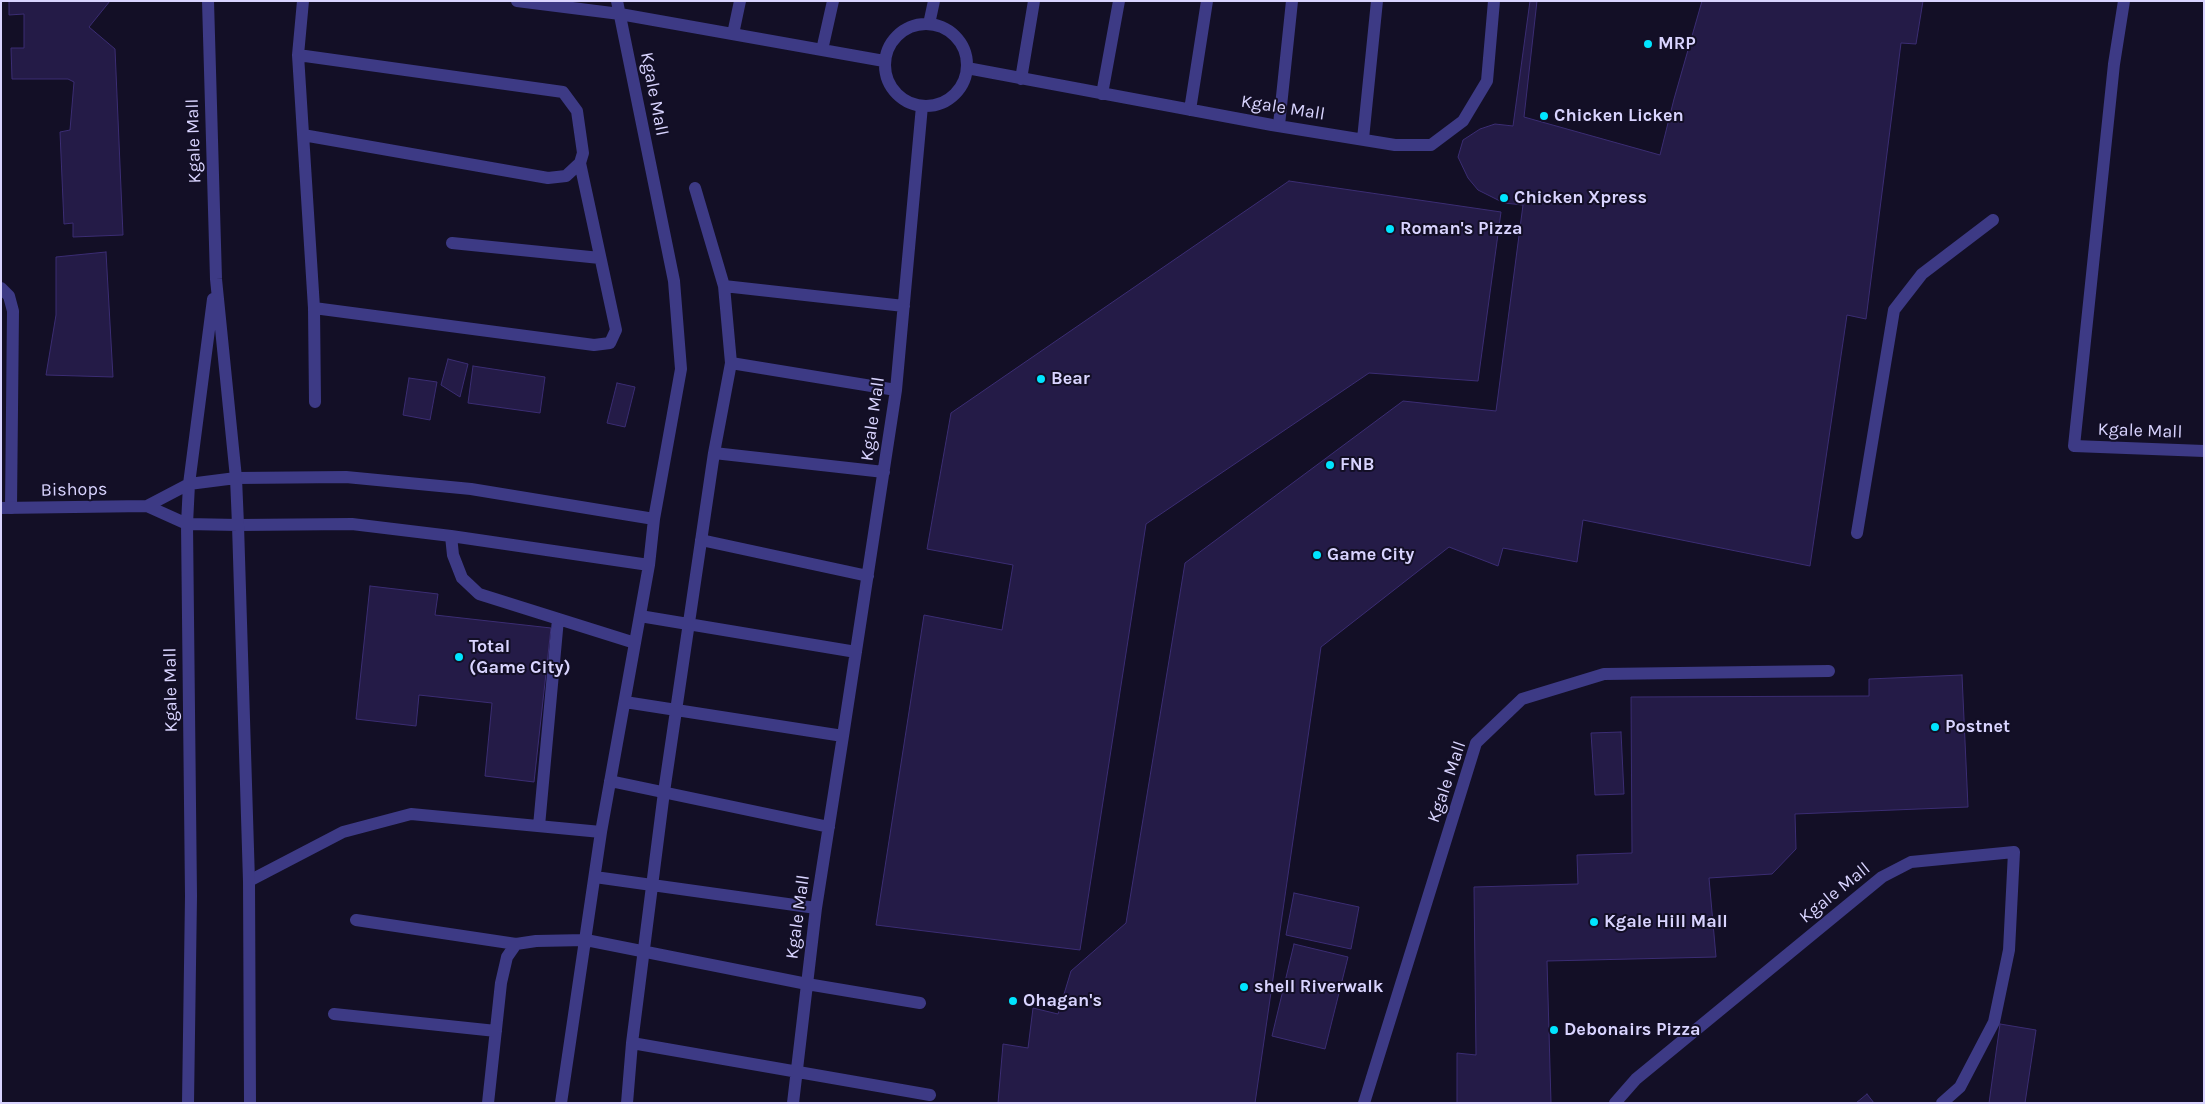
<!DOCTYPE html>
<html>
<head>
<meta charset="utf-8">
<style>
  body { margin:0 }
  #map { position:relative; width:2205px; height:1104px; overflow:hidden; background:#130f26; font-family:Karla,sans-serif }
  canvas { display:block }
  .frame { position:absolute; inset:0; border:2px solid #d9d4ff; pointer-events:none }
</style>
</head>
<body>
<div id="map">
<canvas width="2205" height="1104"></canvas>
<div class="frame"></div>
</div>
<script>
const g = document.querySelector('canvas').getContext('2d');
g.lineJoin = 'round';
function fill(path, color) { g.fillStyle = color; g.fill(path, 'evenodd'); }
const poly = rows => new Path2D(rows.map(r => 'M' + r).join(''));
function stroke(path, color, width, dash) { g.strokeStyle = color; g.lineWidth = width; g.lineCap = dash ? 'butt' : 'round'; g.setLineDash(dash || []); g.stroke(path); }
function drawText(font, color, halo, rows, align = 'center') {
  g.font = font + ' Karla,sans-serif'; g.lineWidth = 4; g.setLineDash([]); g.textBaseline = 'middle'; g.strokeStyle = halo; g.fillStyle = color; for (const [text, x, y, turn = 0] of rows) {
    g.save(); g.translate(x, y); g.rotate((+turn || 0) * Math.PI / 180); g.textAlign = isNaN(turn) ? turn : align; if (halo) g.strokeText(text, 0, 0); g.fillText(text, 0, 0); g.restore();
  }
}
const building = poly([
  [9,1,110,1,89,27,115,49,123,235,73,237,73,223,64,224,60,132,70,130,74,82,68,79,12,79,11,48,24,48,24,14,9,15,9,1],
  [1530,1,1923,1,1916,44,1901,43,1866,319,1847,315,1810,566,1583,520,1577,562,1503,548,1498,566,1449,547,1321,647,1255,1103,998,1103,1003,1044,1028,1048,1033,1008,1058,1014,1071,971,1126,923,1185,563,1403,401,1496,411,1523,205,1504,203,1478,190,1468,178,1458,157,1463,140,1480,129,1495,124,1513,126,1530,1],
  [1537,1,1702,1,1674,99,1660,155,1524,117,1537,1],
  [1289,181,1501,212,1478,381,1369,373,1146,524,1080,950,876,925,924,615,1002,630,1013,565,927,549,951,413,1289,181],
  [106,252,113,377,46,375,56,315,56,257,106,252],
  [448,359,468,364,460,397,441,385,448,359],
  [473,366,545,377,540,413,468,403,473,366],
  [409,378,437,382,430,420,403,415,409,378],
  [617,383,635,387,625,427,607,423,617,383],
  [370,586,438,594,435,615,551,628,534,782,485,776,492,703,419,695,416,726,356,719,370,586],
  [1962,675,1968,807,1795,814,1796,849,1772,874,1709,878,1716,957,1547,961,1551,1103,1457,1103,1457,1053,1476,1055,1474,887,1578,884,1577,855,1632,853,1631,697,1869,696,1869,679,1962,675],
  [1621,732,1624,794,1595,795,1591,733,1621,732],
  [1294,893,1359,907,1351,949,1286,935,1294,893],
  [1294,944,1348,957,1325,1049,1272,1036,1294,944],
  [2000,1024,2036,1030,2025,1103,1989,1103,2000,1024],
  [1867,1094,1874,1103,1856,1103,1867,1094]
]);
const service = poly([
  [303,1,298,55,314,308,315,402],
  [517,1,620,14,884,61],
  [929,24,934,1],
  '885 65a41 41 0 1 1 82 0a41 41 0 1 1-82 0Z',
  [733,34,740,1],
  [822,50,833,1],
  [298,55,563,92,577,111,583,153,580,163,566,176,548,178,303,135],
  [967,68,1272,125,1395,145,1431,145,1463,121,1487,81,1494,1],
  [1021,79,1034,1],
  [1102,94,1119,1],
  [1190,110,1207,1],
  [1279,125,1292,1],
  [1363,139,1377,1],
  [452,243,600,258],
  [724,286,904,306],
  [1,288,9,296,13,311,11,508],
  [314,308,594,345,610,343,616,330,580,163],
  [731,363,896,390],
  [714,453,884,472],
  [236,478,346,477,471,489,654,519],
  [238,525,352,524,451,536,649,565],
  [1857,533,1894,310,1922,274,1993,220],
  [451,536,453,555,462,578,479,594,635,643],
  [701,540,868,576],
  [640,616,856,652],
  [625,702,843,736,896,390,922,106],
  [610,781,829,827],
  [539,826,558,619],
  [595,877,816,908],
  [249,881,343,832,411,814,601,832],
  [356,920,516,944],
  [334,1014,496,1031],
  [632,1043,930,1095],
  [488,1103,501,983,507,957,516,944,536,941,586,940,807,984,920,1003],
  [561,1103,601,832,649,565,654,519,681,369,674,281,617,1],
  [627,1103,632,1043,664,792,714,453,731,363,724,286,695,188],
  [793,1103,816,908,843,736],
  [1364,1103,1476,743,1522,699,1604,674,1829,671],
  [1615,1103,1636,1079,1882,877,1911,862,2014,852,2009,950,1994,1022,1960,1087,1942,1103]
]);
const minor = poly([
  [208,1,216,279,236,478,238,525,249,881,250,1103],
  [2124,1,2114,64,2074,446,2204,451],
  [147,506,189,484,236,478],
  [1,508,147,506,187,524,238,525],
  [188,1103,191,896,187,524,189,484,213,299]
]);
const markers = [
  [1648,44,5,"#00e5ff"],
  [1544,116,5,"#00e5ff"],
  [1504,198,5,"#00e5ff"],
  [1390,229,5,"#00e5ff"],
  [1041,379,5,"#00e5ff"],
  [1330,465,5,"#00e5ff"],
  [1317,555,5,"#00e5ff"],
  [459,657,5,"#00e5ff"],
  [1935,727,5,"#00e5ff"],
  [1594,922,5,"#00e5ff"],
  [1244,987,5,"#00e5ff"],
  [1013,1001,5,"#00e5ff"],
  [1554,1030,5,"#00e5ff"]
];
const poiNames = [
  ["MRP",1658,44],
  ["Chicken Licken",1554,116],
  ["Chicken Xpress",1514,198],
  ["Roman's Pizza",1400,229],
  ["Bear",1051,379],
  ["FNB",1340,465],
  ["Game City",1327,555],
  ["Total",469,647],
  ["(Game City)",469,668],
  ["Postnet",1945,727],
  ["Kgale Hill Mall",1604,922],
  ["shell Riverwalk",1254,987],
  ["Ohagan's",1023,1001],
  ["Debonairs Pizza",1564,1030]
];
const streetNames = [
  ["Kgale Mall",654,94,79],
  ["Kgale Mall",1283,108,9],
  ["Kgale Mall",194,141,-92],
  ["Kgale Mall",873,419,-82],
  ["Kgale Mall",2140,431,2],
  ["Bishops",74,490,-1],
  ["Kgale Mall",171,690,-91],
  ["Kgale Mall",1447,782,-71],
  ["Kgale Mall",1835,893,-39],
  ["Kgale Mall",798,917,-82]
];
fill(building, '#241b47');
stroke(building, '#3b2d73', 1);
stroke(service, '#3d3a85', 12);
stroke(minor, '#3d3a85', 12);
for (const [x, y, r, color] of markers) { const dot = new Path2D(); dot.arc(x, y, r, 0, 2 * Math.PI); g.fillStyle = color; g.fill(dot); stroke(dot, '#130f26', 2); }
drawText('bold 18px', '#d9d4ff', '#130f26', poiNames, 'left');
drawText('18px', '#d9d4ff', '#130f26', streetNames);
</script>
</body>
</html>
